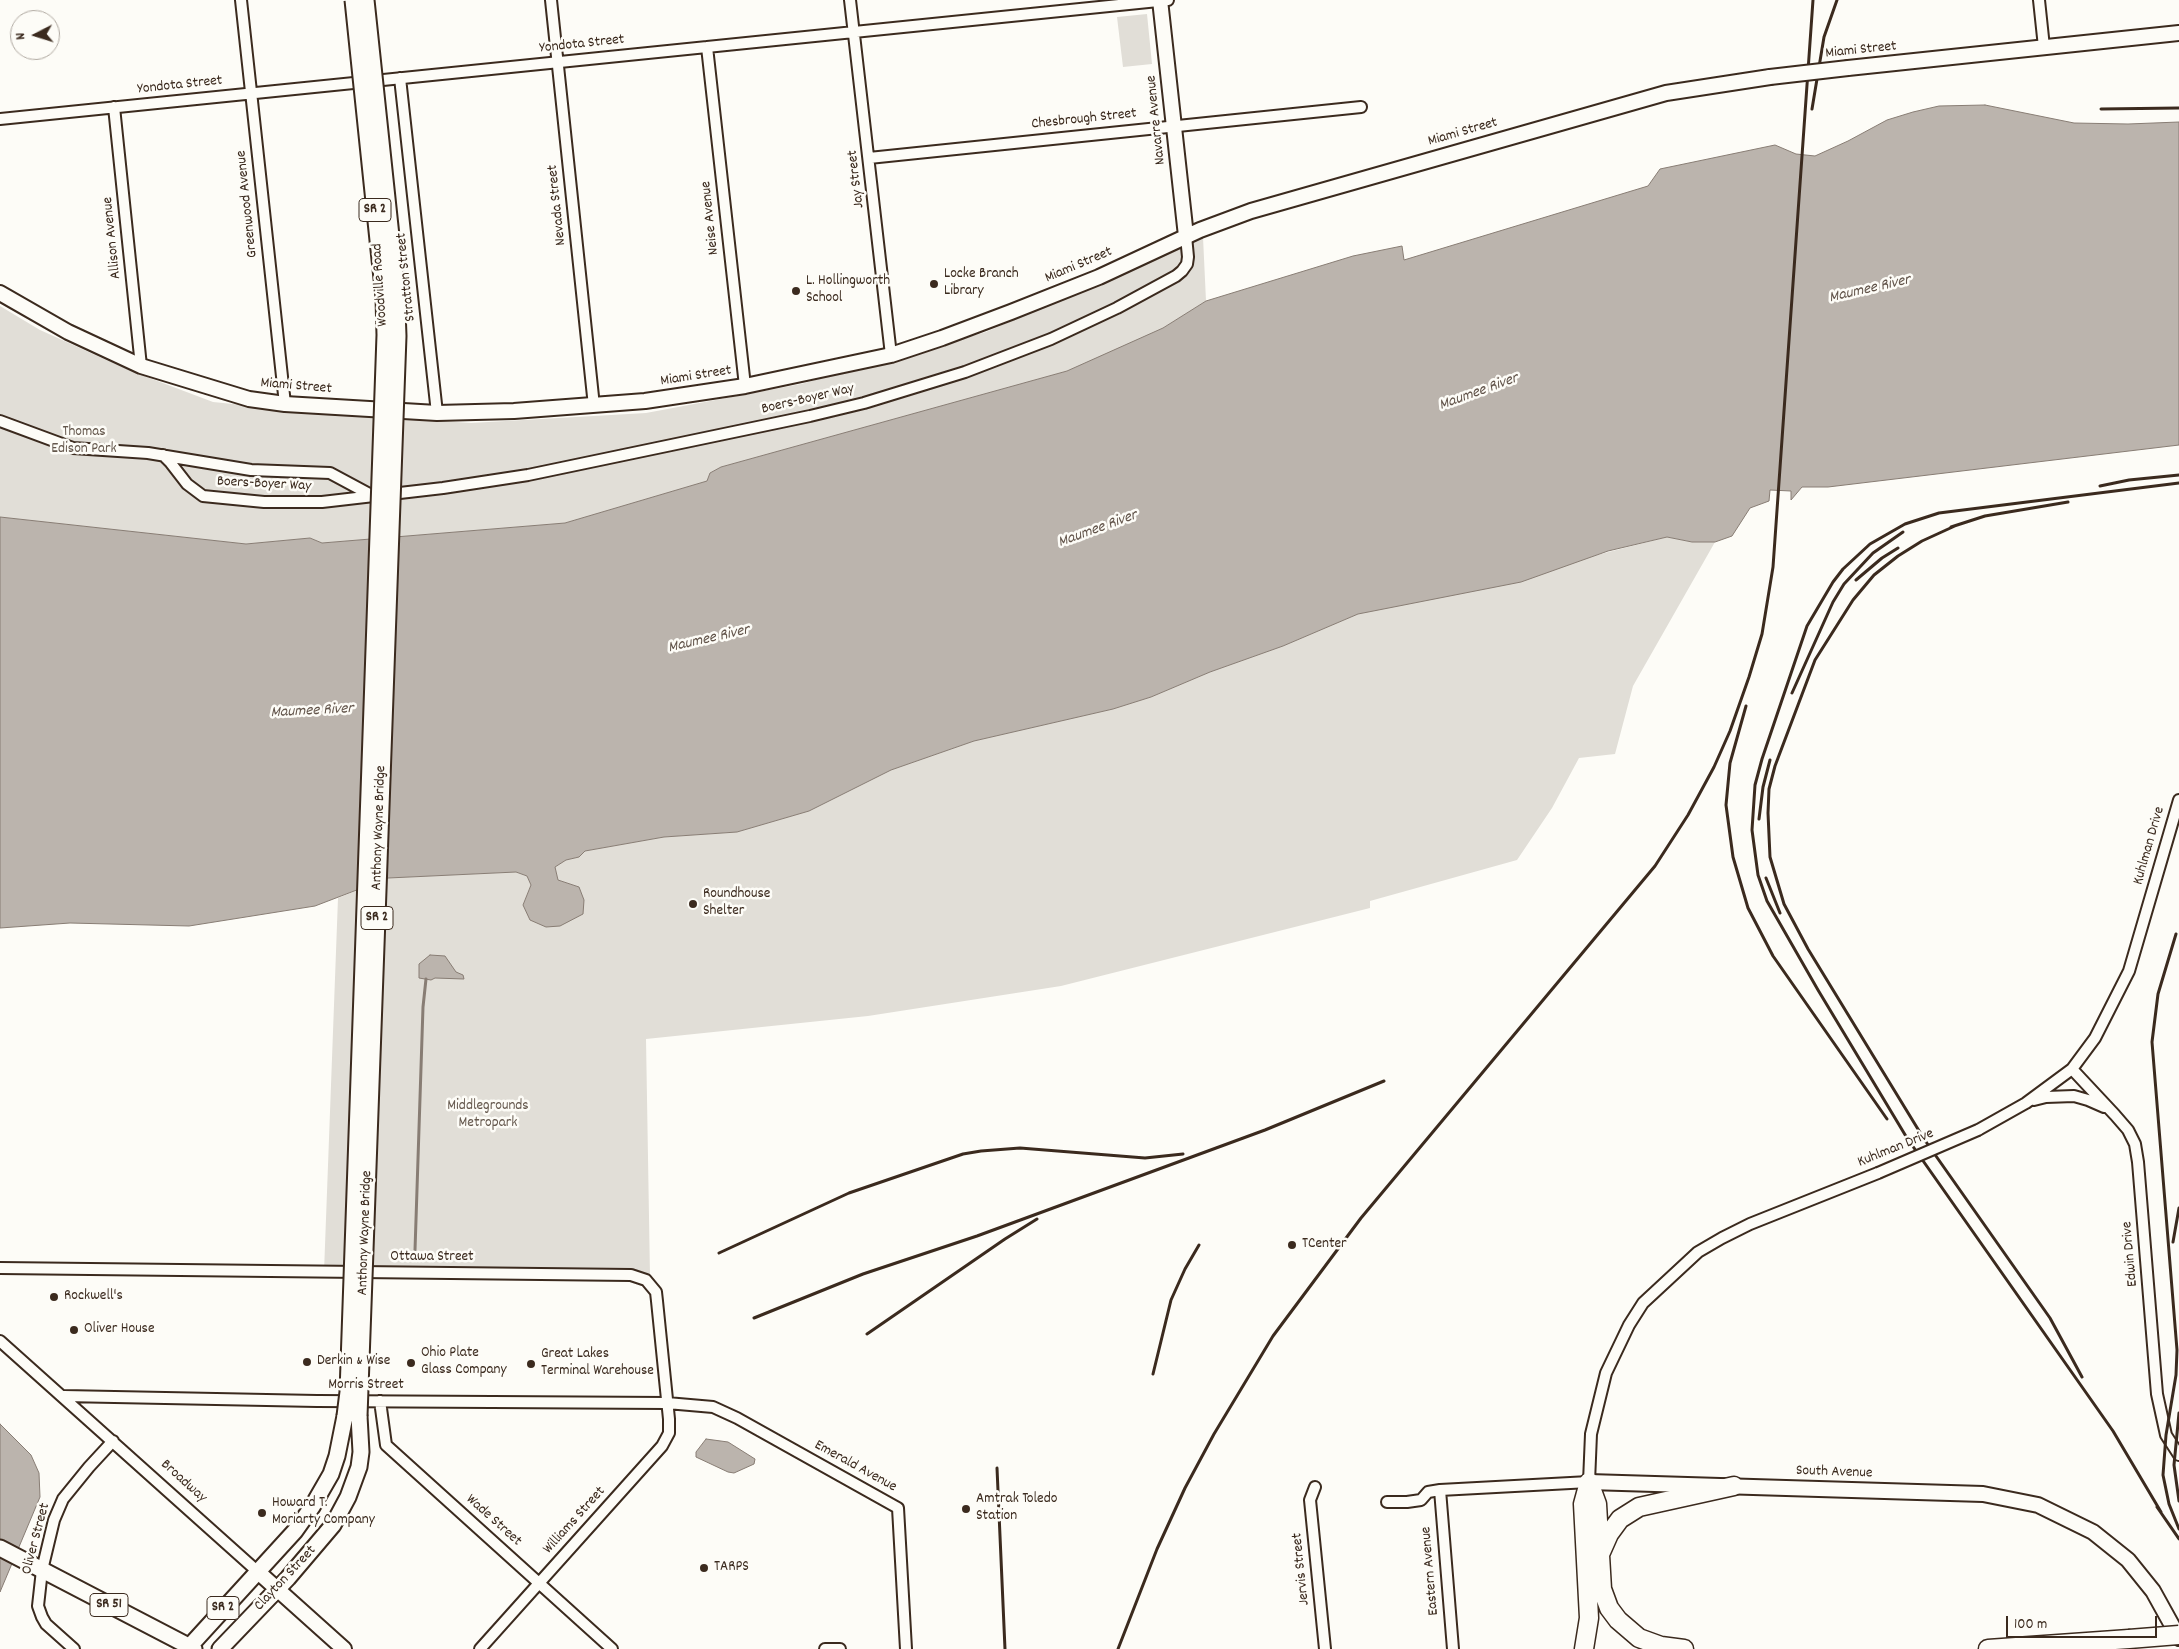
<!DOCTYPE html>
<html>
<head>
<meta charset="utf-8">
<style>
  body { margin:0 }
  #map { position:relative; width:2179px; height:1649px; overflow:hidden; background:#fdfcf7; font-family:Dekko,sans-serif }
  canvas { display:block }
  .north { position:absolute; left:10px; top:10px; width:50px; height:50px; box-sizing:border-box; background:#fdfcf7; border:1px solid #afa8a0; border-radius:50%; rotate:265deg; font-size:14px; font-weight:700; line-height:20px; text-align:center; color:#3b2a1e }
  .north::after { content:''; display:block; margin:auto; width:18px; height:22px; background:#3b2a1e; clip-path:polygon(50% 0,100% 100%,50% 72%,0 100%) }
  .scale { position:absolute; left:2006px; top:1616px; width:151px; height:22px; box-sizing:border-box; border:2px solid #3b2a1e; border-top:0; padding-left:6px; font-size:15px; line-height:18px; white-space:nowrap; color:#3b2a1e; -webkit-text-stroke:4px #fdfcf7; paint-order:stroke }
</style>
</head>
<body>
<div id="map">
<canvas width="2179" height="1649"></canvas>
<div class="north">N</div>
<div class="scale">100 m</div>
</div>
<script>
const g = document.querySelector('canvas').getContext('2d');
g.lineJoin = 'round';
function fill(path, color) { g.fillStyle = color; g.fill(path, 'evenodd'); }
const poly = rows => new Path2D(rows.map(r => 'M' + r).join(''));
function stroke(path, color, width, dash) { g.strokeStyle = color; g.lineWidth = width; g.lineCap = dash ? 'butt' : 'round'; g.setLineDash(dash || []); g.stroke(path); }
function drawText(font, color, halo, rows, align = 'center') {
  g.font = font + ' Dekko,sans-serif'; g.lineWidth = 5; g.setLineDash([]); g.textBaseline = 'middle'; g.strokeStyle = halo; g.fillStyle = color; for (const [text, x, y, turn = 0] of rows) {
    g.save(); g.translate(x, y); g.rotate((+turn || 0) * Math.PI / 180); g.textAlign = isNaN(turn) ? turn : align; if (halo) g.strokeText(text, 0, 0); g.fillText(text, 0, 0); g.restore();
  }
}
const green = poly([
  [1147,14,1152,64,1123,67,1117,17],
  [1203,237,1206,301,1163,328,1115,351,1067,371,721,467,710,473,707,481,565,523,322,543,310,538,246,544,0,517,0,306,40,330,131,371,213,402,334,414,471,423,646,413,801,384,986,332],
  [1667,537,1692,542,1715,542,1633,686,1615,754,1579,758,1552,808,1517,860,1370,901,1370,908,1061,986,868,1016,646,1039,650,1276,324,1272,338,898,387,878,516,872,527,876,531,885,523,905,579,887,558,880,555,867,566,860,579,857,585,851,664,837,737,832,809,811,891,770,974,741,1113,709,1151,697,1210,672,1283,646,1358,614,1426,599]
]);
const water = poly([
  [1985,105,2074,123,2128,124,2179,122,2179,445,1828,487,1802,487,1791,500,1791,491,1770,490,1769,501,1750,508,1732,536,1715,542,1692,542,1667,537,1608,551,1521,582,1358,614,1283,646,1210,672,1151,697,1113,709,974,741,891,770,809,811,737,832,664,837,585,851,579,857,566,860,555,867,558,880,579,887,584,900,583,914,560,926,546,927,530,920,523,905,531,885,527,876,516,872,388,878,315,906,189,926,70,923,0,928,0,517,246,544,310,538,322,543,565,523,707,481,710,473,721,467,1067,371,1163,328,1206,301,1353,256,1402,246,1404,260,1648,186,1660,169,1775,145,1796,154,1815,156,1848,141,1887,120,1913,112,1939,106,1985,105],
  [430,955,445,956,456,972,463,975,464,979,435,978,431,980,419,978,419,964,430,955],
  [0,1424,31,1455,39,1473,40,1497,0,1592,0,1424],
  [706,1439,728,1442,755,1459,754,1464,734,1473,728,1472,696,1457,696,1452,706,1439]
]);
const stream = poly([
  [415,1250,423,1007,426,979]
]);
const street = poly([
  [241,0,285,404],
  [551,0,594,406],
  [850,0,891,355],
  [2039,0,2044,47],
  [707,47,745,386],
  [400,78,437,413],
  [114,107,141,366],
  [0,119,1168,0],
  [869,158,1361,107],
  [0,421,73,448,148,453,251,470,330,473,371,495],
  [163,455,170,462,187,484,203,496,264,502,322,502,443,488,528,475,810,416,864,403,965,372,1051,339,1117,308,1176,276,1182,271,1187,264,1188,257,1186,236],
  [2072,1069,2115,1115,2128,1130,2135,1144,2138,1162,2157,1394,2166,1435,2179,1455],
  [2034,1100,2046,1097,2074,1096,2088,1100,2104,1107],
  [1978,1130,2026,1103,2072,1069,2095,1038,2129,971,2179,800],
  [0,1268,631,1275,646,1280,656,1292,657,1301,669,1419,669,1433,662,1446,480,1649],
  [0,1341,257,1571],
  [64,1396,317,1401,667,1403,713,1407,737,1418,898,1508,906,1649],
  [380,1401,386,1445,612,1649],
  [1315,1487,1310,1500,1325,1649],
  [1440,1490,1453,1649],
  [1387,1502,1407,1502,1421,1500,1428,1492,1440,1490,1589,1482,1591,1434,1606,1373,1629,1325,1643,1303,1698,1252,1722,1238,1750,1224,1878,1173],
  [74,1649,46,1624,42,1617,38,1606,42,1570,54,1520,63,1499,89,1467,113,1441],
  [825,1649,840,1649]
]);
const secondary = poly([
  [1160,0,1186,236],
  [1848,68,2179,33],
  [0,293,68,332,141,366,249,399,285,404,437,413,514,411,645,401,745,386,891,355,942,338,1011,312,1099,277,1200,230,1251,211,1666,93,1770,77],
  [1589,1482,1983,1494,2038,1505,2093,1532,2128,1560,2153,1591,2179,1638],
  [257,1571,344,1649]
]);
const primary = poly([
  [0,1548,194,1649],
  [189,1647,295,1531,312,1507,331,1474,337,1456,345,1416],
  [220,1649,288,1578,333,1525,348,1497,359,1467,361,1452,359,1416]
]);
const highway = poly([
  [1589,1482,1597,1504,1602,1589,1609,1608,1618,1620,1639,1638,1661,1646,1684,1649],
  [1601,1552,1609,1534,1620,1519,1639,1507,1734,1486],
  [1584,1649,1589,1618,1583,1504,1589,1482],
  [1988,1649,2129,1639]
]);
const rail = poly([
  [1812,109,1824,37,1837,0],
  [2101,109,2179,108],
  [2100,486,2129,480,2179,475],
  [1957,525,1922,541,1898,556,1874,575,1853,600,1815,660,1775,766,1769,789,1768,813,1770,857,1784,904,1808,949,1924,1139,2050,1318,2082,1377],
  [1951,527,1985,516,2068,502],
  [1856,580,1882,558,1898,548],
  [1792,693,1833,602,1844,584,1873,553,1903,532],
  [1746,706,1730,763,1726,805,1733,857,1748,908,1773,956,1887,1119],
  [1759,819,1763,787,1770,760],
  [1766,878,1780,913],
  [2176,934,2158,994,2152,1042,2177,1350,2176,1375,2166,1435,2163,1475,2169,1504,2179,1529],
  [2173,1242,2179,1208],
  [719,1253,849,1193,963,1154,981,1151,1020,1148,1145,1158,1183,1154],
  [754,1318,863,1274,977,1236,1265,1130,1384,1081],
  [867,1334,1005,1239,1037,1219],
  [1153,1374,1171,1300,1185,1269,1199,1245],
  [2179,1413,2174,1465,2179,1501],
  [997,1468,1005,1649],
  [2157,1507,2179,1539],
  [2161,1512,2113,1431,1907,1138,1818,990,1767,901,1758,875,1752,830,1755,785,1762,759,1807,626,1833,582,1843,569,1870,544,1905,524,1939,513,2179,483],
  [1118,1649,1157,1549,1185,1488,1214,1434,1273,1336,1361,1218,1655,866,1688,815,1714,767,1730,731,1749,677,1762,634,1773,567,1813,0]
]);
const streetBridge = poly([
  [1878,1173,1978,1130]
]);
const secondaryBridge = poly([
  [1770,77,1848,68]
]);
const primaryBridge = poly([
  [345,1416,348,1392,385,335,384,298,353,0],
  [359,1416,398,336,396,283,366,0]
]);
const highwayBridge = poly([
  [2129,1639,2179,1635]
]);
const markers = [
  [934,284,5,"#3b2a1e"],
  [796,291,5,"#3b2a1e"],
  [693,904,5,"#3b2a1e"],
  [1292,1245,5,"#3b2a1e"],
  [54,1297,5,"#3b2a1e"],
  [74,1330,5,"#3b2a1e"],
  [307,1362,5,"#3b2a1e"],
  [411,1363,5,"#3b2a1e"],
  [531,1364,5,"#3b2a1e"],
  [966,1509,5,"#3b2a1e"],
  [262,1513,5,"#3b2a1e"],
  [704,1568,5,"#3b2a1e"]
];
const shields = [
  [375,210,32],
  [377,918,32],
  [109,1605,38],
  [223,1608,32]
];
const shieldNames = [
  ["SR 2",375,210],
  ["SR 2",377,918],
  ["SR 51",109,1605],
  ["SR 2",223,1608]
];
const streetNames = [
  ["Yondota Street",582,45,-6],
  ["Miami Street",1861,51,-6],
  ["Yondota Street",180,86,-6],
  ["Chesbrough Street",1084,120,-6],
  ["Navarre Avenue",1157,120,-96],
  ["Miami Street",1463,133,-16],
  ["Jay Street",857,179,-97],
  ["Greenwood Avenue",248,204,-96],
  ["Nevada Street",558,205,-96],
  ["Neise Avenue",711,218,-96],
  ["Allison Avenue",113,238,-96],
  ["Miami Street",1079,266,-23],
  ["Stratton Street",407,277,-96],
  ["Woodville Road",381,285,-94],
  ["Miami Street",696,377,-9],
  ["Miami Street",296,387,5],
  ["Boers-Boyer Way",808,400,-13],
  ["Boers-Boyer Way",264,485,3],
  ["Anthony Wayne Bridge",380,828,-88],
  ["Kuhlman Drive",2150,846,-74],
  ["Kuhlman Drive",1896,1149,-22],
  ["Anthony Wayne Bridge",366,1233,-88],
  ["Edwin Drive",2131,1254,-95],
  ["Ottawa Street",432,1258],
  ["Morris Street",366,1386],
  ["Emerald Avenue",855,1467,29],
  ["South Avenue",1834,1473,2],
  ["Broadway",183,1482,42],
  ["Wade Street",493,1521,42],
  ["Williams Street",575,1521,-48],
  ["Oliver Street",37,1539,-75],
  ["Jervis Street",1302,1569,-96],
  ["Eastern Avenue",1431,1571,-95],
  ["Clayton Street",286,1579,-47]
];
const poiNames = [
  ["Locke Branch",944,275],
  ["Library",944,292],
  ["L. Hollingworth",806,282],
  ["School",806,299],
  ["Roundhouse",703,895],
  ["Shelter",703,912],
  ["TCenter",1302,1245],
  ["Rockwell's",64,1297],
  ["Oliver House",84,1330],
  ["Ohio Plate",421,1354],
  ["Glass Company",421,1371],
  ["Great Lakes",541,1355],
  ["Terminal Warehouse",541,1372],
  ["Derkin & Wise",317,1362],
  ["Amtrak Toledo",976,1500],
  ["Station",976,1517],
  ["Howard T.",272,1504],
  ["Moriarty Company",272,1521],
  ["TARPS",714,1568]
];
const parkNames = [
  ["Thomas",84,433],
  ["Edison Park",84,450],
  ["Middlegrounds",488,1107],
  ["Metropark",488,1124]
];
const waterNames = [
  ["Maumee River",1870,290,-13],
  ["Maumee River",1479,393,-20],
  ["Maumee River",1098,530,-20],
  ["Maumee River",709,640,-13],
  ["Maumee River",312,712,-3]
];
fill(green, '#e1ded7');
fill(water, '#bbb4ad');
stroke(water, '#887d74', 1);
stroke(stream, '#887d74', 3);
stroke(street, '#3b2a1e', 14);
stroke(secondary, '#3b2a1e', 18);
stroke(primary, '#3b2a1e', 19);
stroke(highway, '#3b2a1e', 21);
stroke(street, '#fdfcf7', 10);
stroke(secondary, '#fdfcf7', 14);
stroke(primary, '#fdfcf7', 15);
stroke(highway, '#fdfcf7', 18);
stroke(rail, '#3b2a1e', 3);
stroke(streetBridge, '#3b2a1e', 14, []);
stroke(secondaryBridge, '#3b2a1e', 18, []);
stroke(primaryBridge, '#3b2a1e', 19, []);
stroke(highwayBridge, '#3b2a1e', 21, []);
stroke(streetBridge, '#fdfcf7', 10);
stroke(secondaryBridge, '#fdfcf7', 14);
stroke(primaryBridge, '#fdfcf7', 15);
stroke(highwayBridge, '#fdfcf7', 18);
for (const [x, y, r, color] of markers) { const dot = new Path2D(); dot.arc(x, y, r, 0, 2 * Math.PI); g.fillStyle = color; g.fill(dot); stroke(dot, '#fdfcf7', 2); }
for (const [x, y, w] of shields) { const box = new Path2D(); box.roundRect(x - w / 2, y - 11.5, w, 23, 4); g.fillStyle = '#fdfcf7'; g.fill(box); stroke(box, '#3b2a1e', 1); }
drawText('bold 14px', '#3b2a1e', null, shieldNames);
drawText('15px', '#3b2a1e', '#fdfcf7', streetNames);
drawText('15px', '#3b2a1e', '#fdfcf7', poiNames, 'left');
drawText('15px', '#64574c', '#fdfcf7', parkNames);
drawText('italic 16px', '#615349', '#fdfcf7', waterNames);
</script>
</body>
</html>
